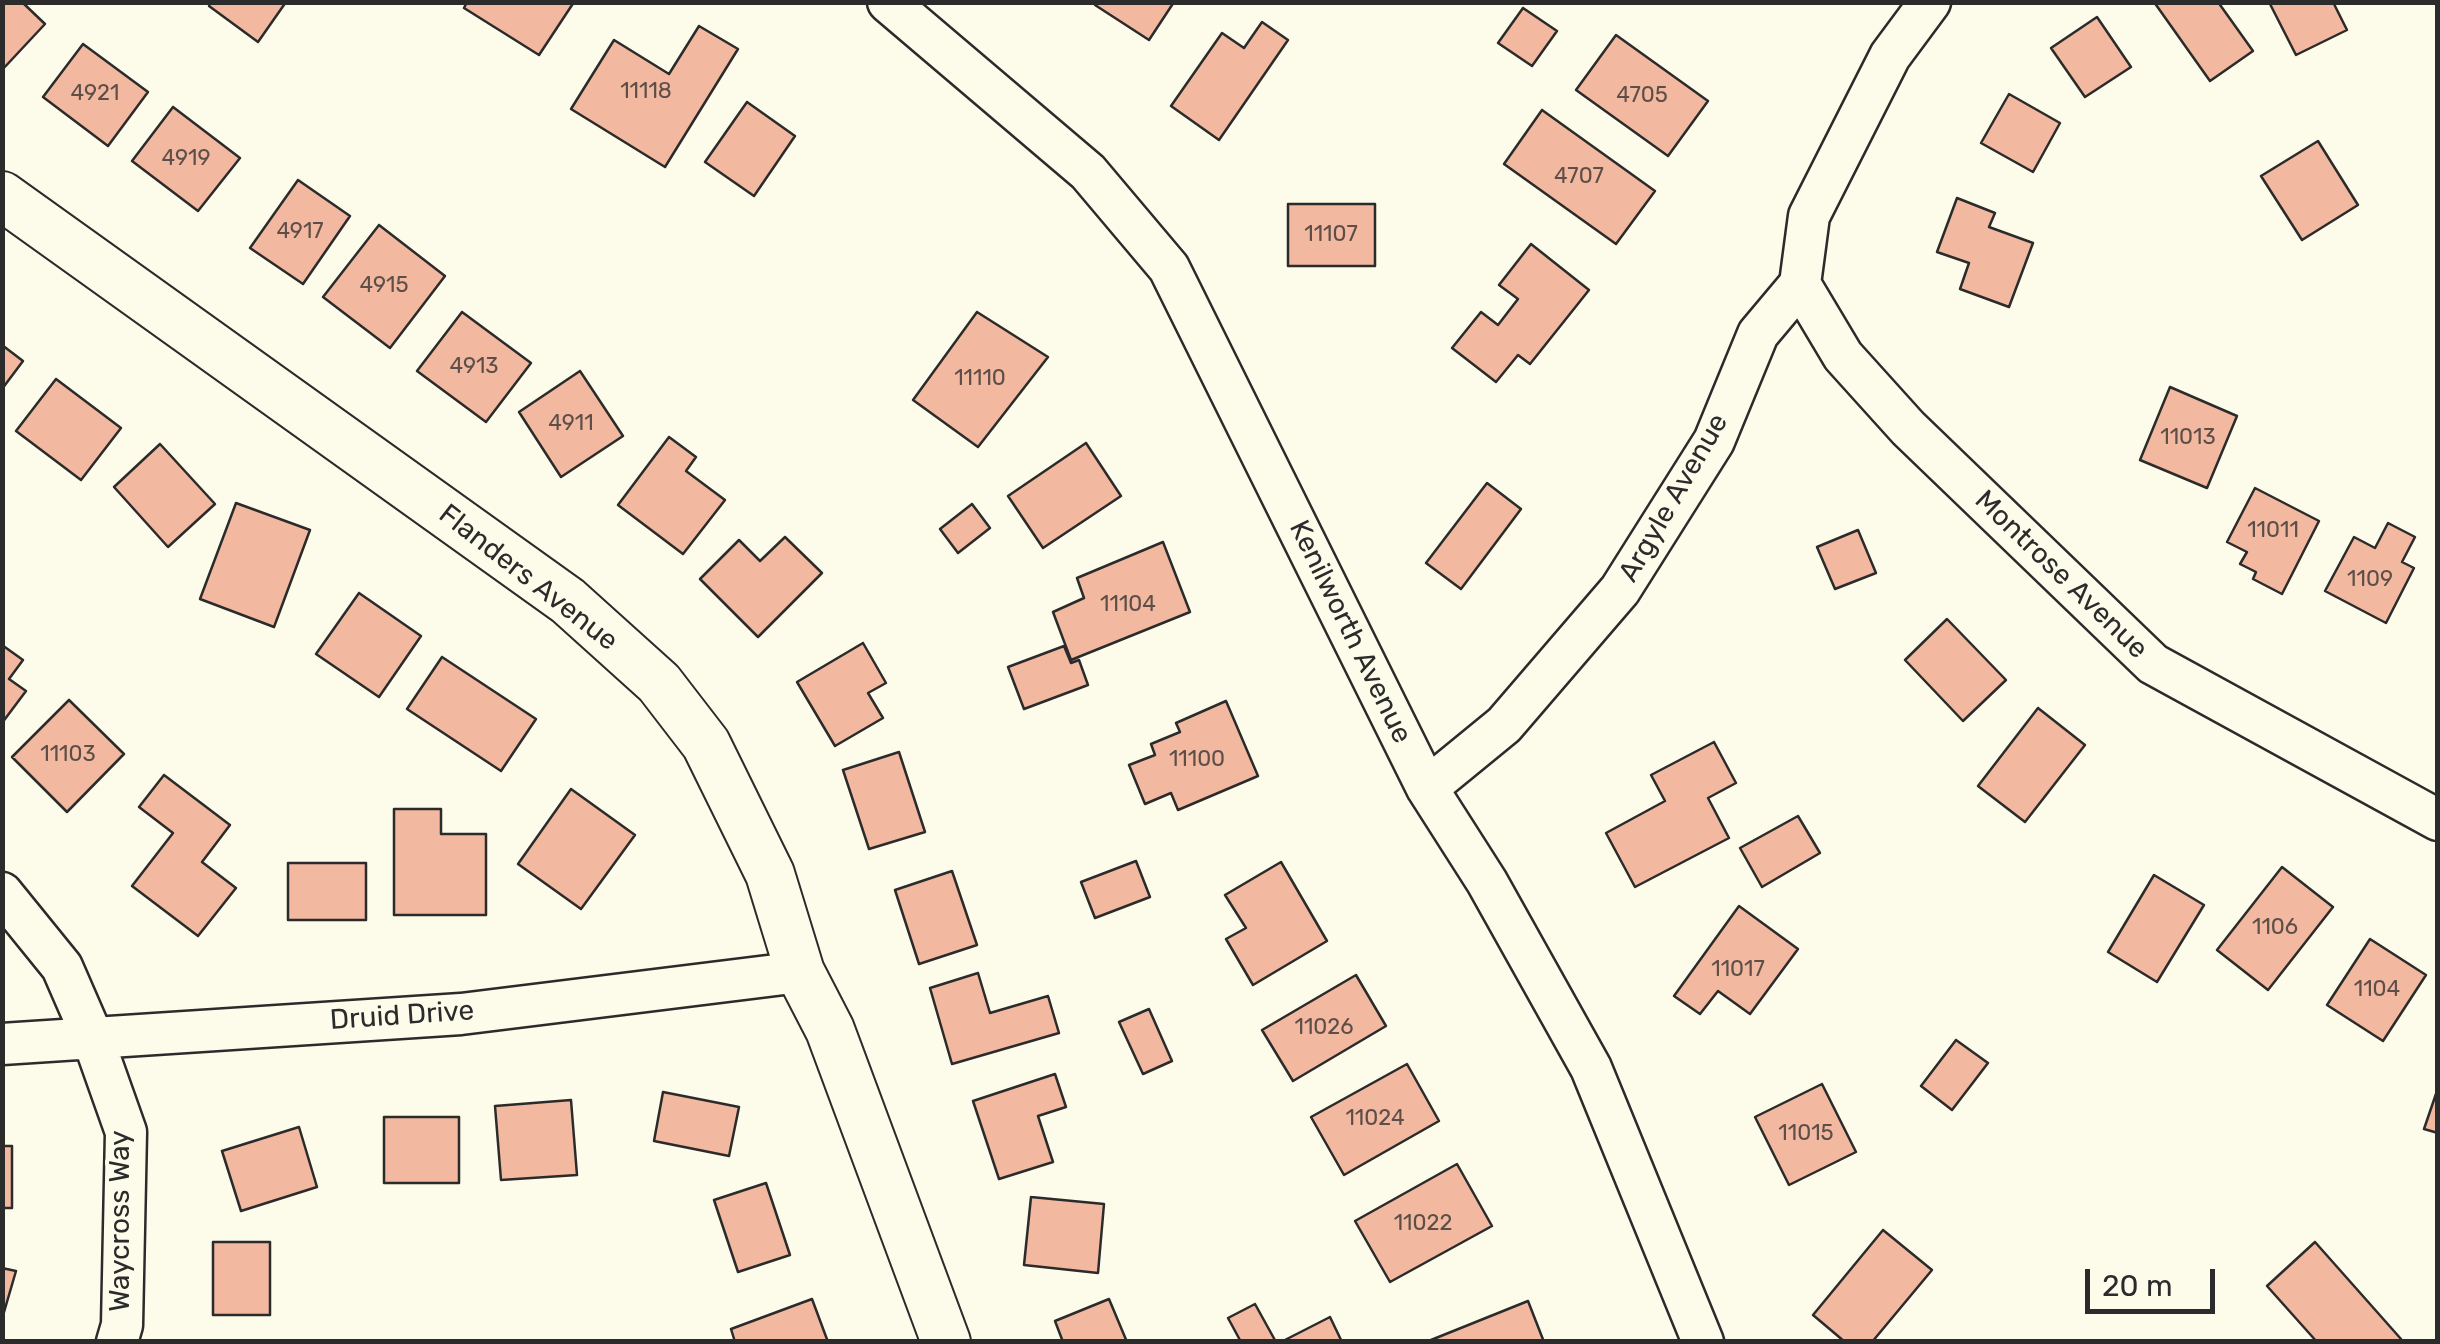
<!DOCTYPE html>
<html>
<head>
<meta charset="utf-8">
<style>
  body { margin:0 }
  #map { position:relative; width:2440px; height:1344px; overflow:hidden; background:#fdfbea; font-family:Rubik,sans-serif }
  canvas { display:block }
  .frame { position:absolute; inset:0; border:5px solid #2b2b2b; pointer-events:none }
  .scale { position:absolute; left:2085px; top:1269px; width:130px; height:45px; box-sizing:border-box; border:5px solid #2b2b2b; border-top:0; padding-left:12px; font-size:30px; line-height:35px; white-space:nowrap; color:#2b2b2b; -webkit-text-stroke:8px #fdfbea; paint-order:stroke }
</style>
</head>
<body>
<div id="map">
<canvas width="2440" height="1344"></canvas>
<div class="frame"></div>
<div class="scale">20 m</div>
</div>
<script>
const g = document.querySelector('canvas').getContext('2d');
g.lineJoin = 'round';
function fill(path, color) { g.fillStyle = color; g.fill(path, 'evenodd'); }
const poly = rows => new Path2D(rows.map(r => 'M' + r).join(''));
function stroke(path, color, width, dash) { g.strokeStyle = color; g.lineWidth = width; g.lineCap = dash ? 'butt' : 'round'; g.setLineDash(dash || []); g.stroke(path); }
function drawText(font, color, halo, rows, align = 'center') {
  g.font = font + ' Rubik,sans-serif'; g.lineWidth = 8; g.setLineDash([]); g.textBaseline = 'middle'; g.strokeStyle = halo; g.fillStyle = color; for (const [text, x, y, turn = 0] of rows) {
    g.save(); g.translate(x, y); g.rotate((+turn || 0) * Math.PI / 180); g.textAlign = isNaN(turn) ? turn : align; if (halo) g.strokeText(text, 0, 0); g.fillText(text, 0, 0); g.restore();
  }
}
const building = poly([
  [2,2,22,2,45,24,2,70,2,2],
  [211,2,286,2,258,42,209,6,211,2],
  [467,2,574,2,539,55,464,8,467,2],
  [1096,2,1174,2,1149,40,1095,5,1096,2],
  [2154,2,2218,2,2253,51,2210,81,2154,2],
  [2269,2,2333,2,2347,30,2296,55,2269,2],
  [1523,8,1557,31,1532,66,1498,43,1523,8],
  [2097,17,2131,67,2085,97,2051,48,2097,17],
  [1262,22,1288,40,1219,140,1171,106,1222,33,1244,48,1262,22],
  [699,26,738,49,665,167,571,109,614,40,669,74,699,26],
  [1616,35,1708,101,1668,156,1576,90,1616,35],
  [83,44,148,92,108,146,43,97,83,44],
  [2009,94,2060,123,2033,172,1981,143,2009,94],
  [747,102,795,136,754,196,705,162,747,102],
  [173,107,240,158,198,211,132,161,173,107],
  [1542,110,1655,191,1616,244,1504,164,1542,110],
  [2318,141,2358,205,2302,240,2261,176,2318,141],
  [298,180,350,216,303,284,250,248,298,180],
  [1957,198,1995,213,1989,227,2033,243,2009,307,1960,289,1969,263,1937,252,1957,198],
  [1288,204,1375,204,1375,266,1288,266,1288,204],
  [379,225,445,276,390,348,323,297,379,225],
  [1531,244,1589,290,1530,364,1518,355,1496,382,1452,348,1481,312,1498,325,1518,299,1499,285,1531,244],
  [462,312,531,363,486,422,417,371,462,312],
  [977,312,1048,357,978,447,913,400,977,312],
  [2,345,23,361,2,389,2,345],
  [580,371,623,436,561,477,519,412,580,371],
  [56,379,121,428,81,480,16,431,56,379],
  [2170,387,2237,416,2207,488,2140,460,2170,387],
  [669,437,696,457,686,471,725,500,683,554,618,505,669,437],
  [1086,443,1121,496,1043,548,1008,496,1086,443],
  [160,444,215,504,168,547,114,487,160,444],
  [1487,483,1521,509,1461,589,1426,563,1487,483],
  [2255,488,2319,521,2282,594,2253,579,2256,572,2240,564,2247,552,2227,542,2255,488],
  [236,503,310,530,274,627,200,599,236,503],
  [972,504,990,528,958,553,940,529,972,504],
  [2388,523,2415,537,2402,562,2414,568,2386,623,2325,591,2354,537,2375,548,2388,523],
  [1858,530,1876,573,1835,589,1817,547,1858,530],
  [785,537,822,573,758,637,700,579,739,540,760,561,785,537],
  [1163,542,1190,612,1071,660,1053,612,1084,598,1077,578,1163,542],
  [359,593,421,636,379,697,316,654,359,593],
  [1947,619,2006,680,1963,721,1905,660,1947,619],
  [863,643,886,683,868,693,883,718,835,746,797,682,863,643],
  [2,645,23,660,9,679,26,691,2,723,2,645],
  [1064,646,1071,663,1079,660,1088,685,1024,709,1008,667,1064,646],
  [442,657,536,719,501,771,407,709,442,657],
  [69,700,124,754,67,812,12,757,69,700],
  [1226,701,1258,776,1178,810,1171,793,1145,804,1129,765,1155,755,1151,744,1180,732,1176,723,1226,701],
  [2038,708,2085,745,2025,822,1978,786,2038,708],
  [1714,742,1736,783,1708,798,1729,838,1635,887,1606,833,1665,801,1651,775,1714,742],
  [899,752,925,832,869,849,843,770,899,752],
  [164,775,230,825,202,862,236,888,198,936,132,886,173,833,139,807,164,775],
  [571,789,635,835,581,909,518,864,571,789],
  [394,809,441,809,441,834,486,834,486,915,394,915,394,809],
  [1798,816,1820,853,1762,887,1740,848,1798,816],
  [1136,861,1150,897,1095,918,1081,882,1136,861],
  [1281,862,1327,941,1253,985,1226,939,1246,928,1225,895,1281,862],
  [288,863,366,863,366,920,288,920,288,863],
  [2282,867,2333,907,2268,990,2217,950,2282,867],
  [952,871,977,945,919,964,895,890,952,871],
  [2154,875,2204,905,2157,982,2108,952,2154,875],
  [1739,906,1798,949,1750,1014,1718,991,1700,1014,1674,996,1739,906],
  [2370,939,2426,975,2383,1041,2327,1005,2370,939],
  [978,973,990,1013,1048,996,1059,1033,952,1064,930,988,978,973],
  [1356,975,1386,1026,1293,1081,1262,1030,1356,975],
  [1149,1009,1172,1061,1143,1074,1119,1022,1149,1009],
  [1956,1040,1988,1063,1952,1110,1921,1086,1956,1040],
  [1407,1064,1439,1121,1344,1175,1311,1117,1407,1064],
  [1055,1074,1066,1107,1038,1116,1053,1162,999,1179,973,1101,1055,1074],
  [1822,1084,1856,1152,1789,1185,1755,1117,1822,1084],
  [2438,1088,2438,1133,2424,1129,2438,1088],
  [663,1092,739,1107,729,1156,654,1141,663,1092],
  [571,1100,577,1175,501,1180,495,1106,571,1100],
  [384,1117,459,1117,459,1183,384,1183,384,1117],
  [299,1127,317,1187,241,1211,222,1151,299,1127],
  [2,1146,12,1146,12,1208,2,1208,2,1146],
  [1457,1164,1492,1226,1390,1282,1355,1221,1457,1164],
  [766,1183,790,1255,738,1272,714,1200,766,1183],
  [1031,1197,1104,1204,1098,1273,1024,1265,1031,1197],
  [1883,1230,1932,1270,1872,1342,1845,1342,1813,1315,1883,1230],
  [213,1242,270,1242,270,1315,213,1315,213,1242],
  [2315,1242,2401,1339,2398,1342,2317,1342,2267,1286,2315,1242],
  [2,1268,16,1271,2,1319,2,1268],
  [812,1299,828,1342,735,1342,731,1329,812,1299],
  [1109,1299,1127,1342,1063,1342,1055,1321,1109,1299],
  [1528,1301,1544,1342,1426,1342,1528,1301],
  [1255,1304,1276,1342,1241,1342,1228,1318,1255,1304],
  [1330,1317,1342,1342,1281,1342,1330,1317]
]);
const minor = poly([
  [888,2,1088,172,1169,268,1427,788,1487,882,1591,1068,1703,1342],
  [1800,284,1843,356,1908,428,2153,664,2438,820],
  [1427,788,1504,725,1620,590,1714,441,1758,334,1800,284,1809,216,1890,56,1930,2],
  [2,893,62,967,92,1036,126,1132,122,1325,117,1342],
  [2,1044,461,1014,800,972]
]);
const tertiary = poly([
  [2,196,568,601,659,683,706,744,770,874,800,972,830,1030,946,1342]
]);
const numberNames = [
  ["11118",646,92],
  ["4921",95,94],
  ["4705",1642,96],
  ["4919",186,159],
  ["4707",1579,177],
  ["4917",300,232],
  ["11107",1331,235],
  ["4915",384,286],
  ["4913",474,367],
  ["11110",980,379],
  ["4911",571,424],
  ["11013",2188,438],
  ["11011",2273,531],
  ["1109",2370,580],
  ["11104",1128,605],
  ["11103",68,755],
  ["11100",1197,760],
  ["1106",2275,928],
  ["11017",1738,970],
  ["1104",2377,990],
  ["11026",1324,1028],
  ["11024",1375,1119],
  ["11015",1806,1134],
  ["11022",1423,1224]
];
const streetNames = [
  ["Argyle Avenue",1674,498,-60],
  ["Montrose Avenue",2061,575,44],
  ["Flanders Avenue",528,578,38],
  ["Kenilworth Avenue",1350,632,64],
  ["Druid Drive",402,1016,-4],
  ["Waycross Way",121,1221,-90]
];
fill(building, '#f2b8a0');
stroke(building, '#2b2b2b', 2.5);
stroke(minor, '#2b2b2b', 45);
stroke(tertiary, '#2b2b2b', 52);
stroke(minor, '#fdfbea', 40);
stroke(tertiary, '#fdfbea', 48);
drawText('22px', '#5d4e48', null, numberNames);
drawText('28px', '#2b2b2b', '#fdfbea', streetNames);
</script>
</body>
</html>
